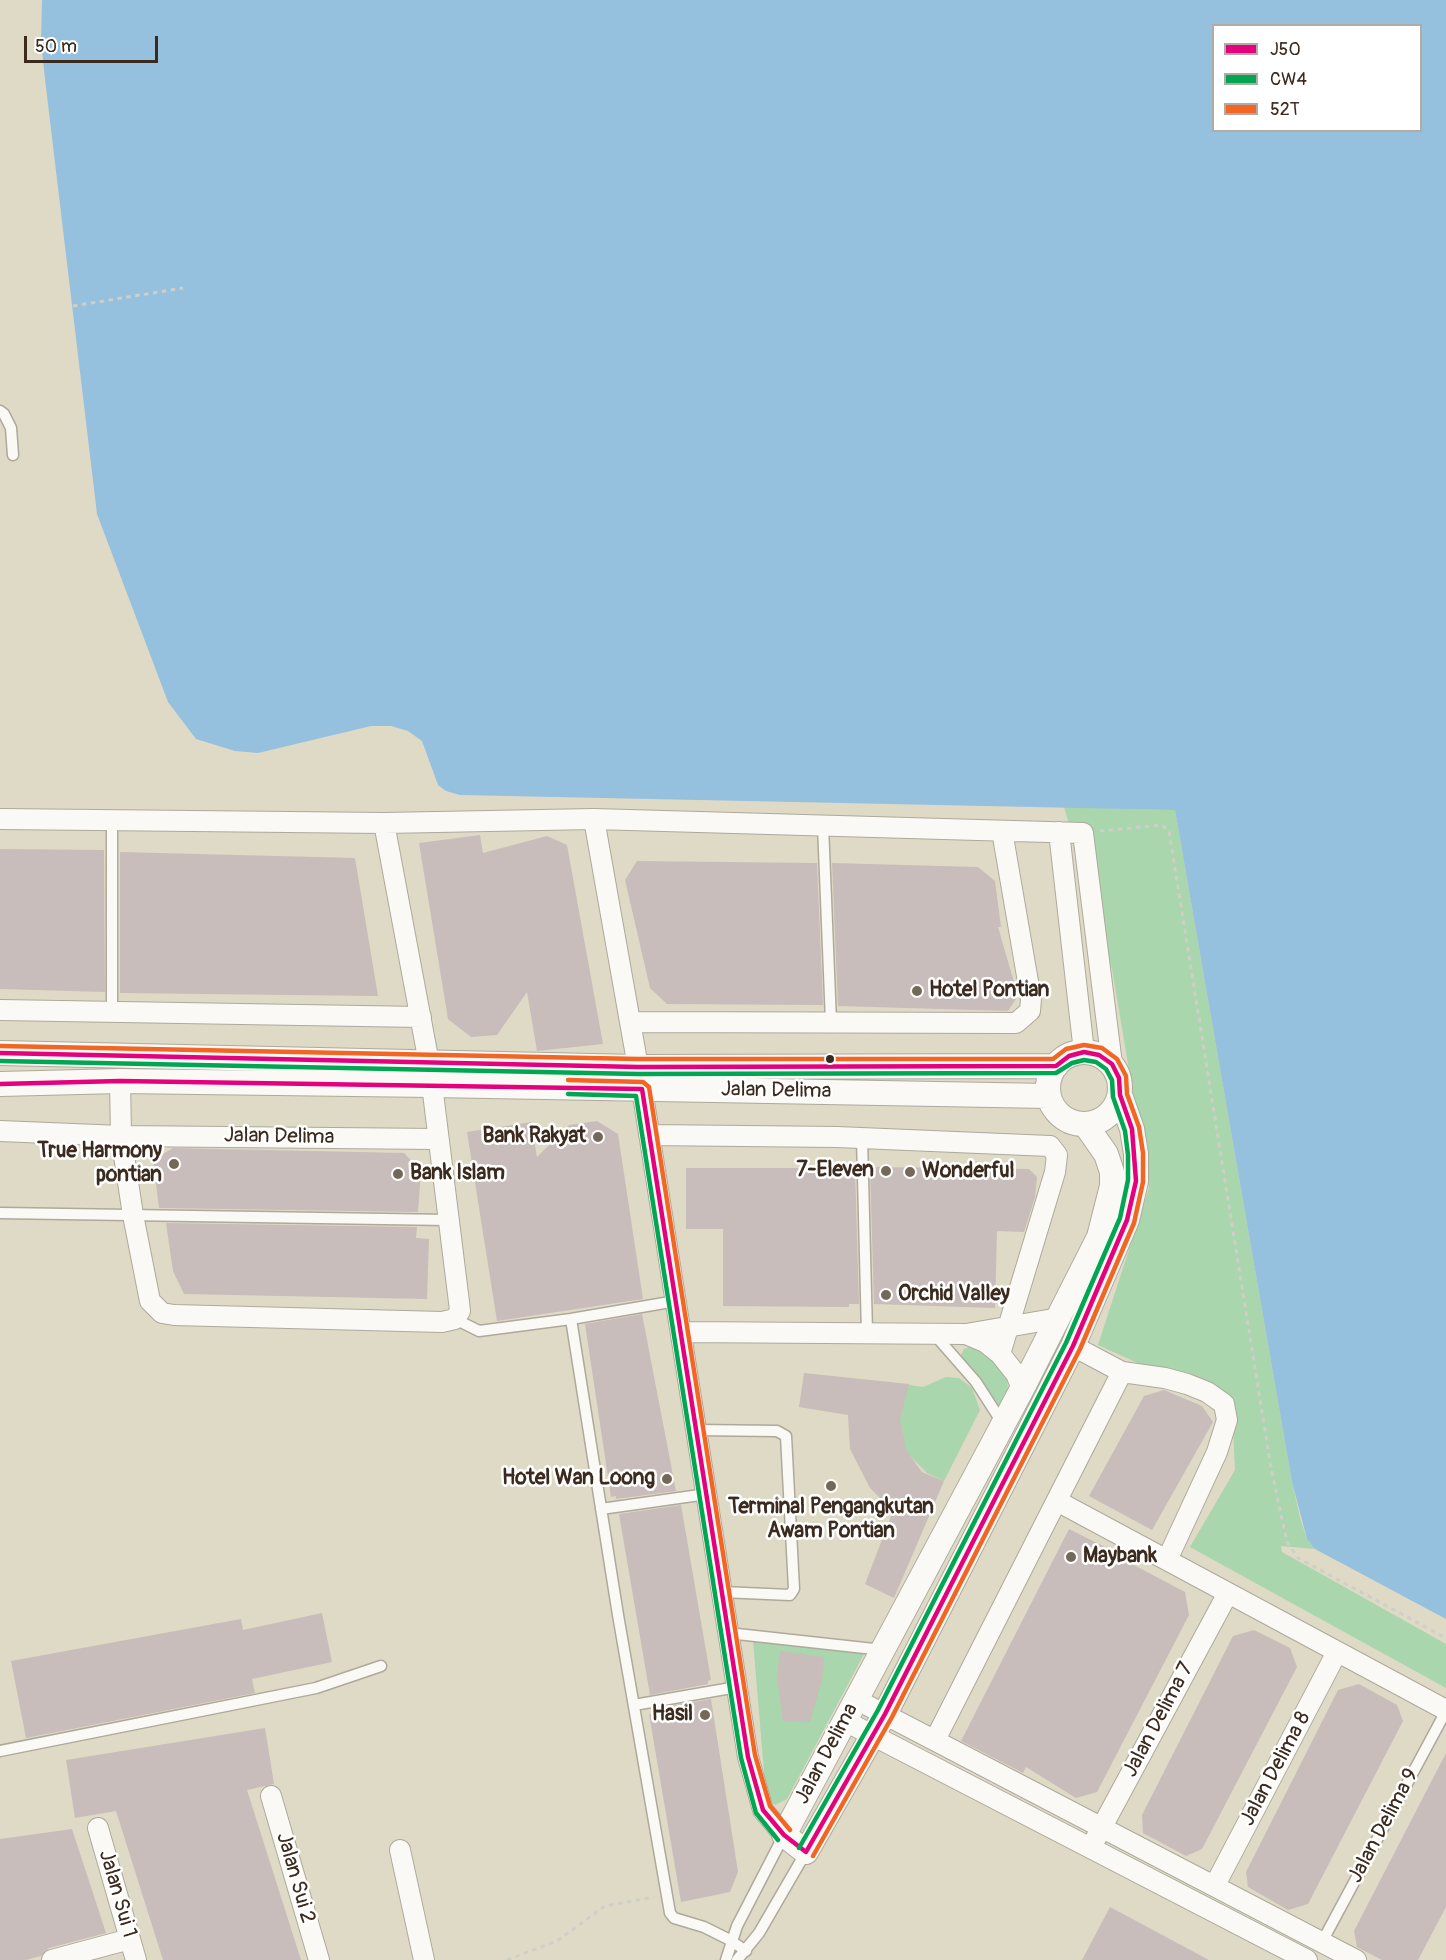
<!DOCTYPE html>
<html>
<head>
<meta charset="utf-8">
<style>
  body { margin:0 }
  #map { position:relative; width:1446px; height:1960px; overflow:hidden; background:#dedac6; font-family:Pangolin,sans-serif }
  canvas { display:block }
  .legend { position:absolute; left:1212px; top:24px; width:210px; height:108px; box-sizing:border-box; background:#fff; border:2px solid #b1aaa5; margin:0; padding:8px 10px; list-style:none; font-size:18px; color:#3b2a1e }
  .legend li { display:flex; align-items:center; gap:12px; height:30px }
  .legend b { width:30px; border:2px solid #b1aaa5 }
  .scale { position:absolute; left:24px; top:36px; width:134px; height:27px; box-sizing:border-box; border:3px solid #3b2a1e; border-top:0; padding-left:8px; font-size:18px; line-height:21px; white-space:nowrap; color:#3b2a1e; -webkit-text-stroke:4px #fff; paint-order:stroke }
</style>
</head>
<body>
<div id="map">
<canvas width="1446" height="1960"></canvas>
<ul class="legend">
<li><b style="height:8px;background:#e5007d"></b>J50</li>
<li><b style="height:8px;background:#00a651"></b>CW4</li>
<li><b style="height:8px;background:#f26522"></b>52T</li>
</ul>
<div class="scale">50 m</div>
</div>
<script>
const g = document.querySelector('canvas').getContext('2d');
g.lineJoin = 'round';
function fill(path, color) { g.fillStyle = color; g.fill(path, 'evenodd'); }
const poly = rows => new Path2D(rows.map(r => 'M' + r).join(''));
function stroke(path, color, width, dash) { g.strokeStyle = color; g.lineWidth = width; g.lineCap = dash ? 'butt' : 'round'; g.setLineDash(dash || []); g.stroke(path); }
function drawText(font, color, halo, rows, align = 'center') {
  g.font = font + ' Pangolin,sans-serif'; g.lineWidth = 5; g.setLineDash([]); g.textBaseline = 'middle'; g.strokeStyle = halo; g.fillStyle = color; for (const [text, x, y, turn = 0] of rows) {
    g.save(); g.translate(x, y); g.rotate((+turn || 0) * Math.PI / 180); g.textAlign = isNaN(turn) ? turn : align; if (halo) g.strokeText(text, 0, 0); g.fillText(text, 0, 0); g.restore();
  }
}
const green = poly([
  [1064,807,1175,810,1292,1482,1300,1518,1307,1539,1315,1549,1281,1546,1282,1552,1446,1644,1446,1688,1190,1547,1235,1470,1232,1406,1098,1345,1149,1188,1112,969],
  [970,1347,990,1356,1007,1375,1008,1392,998,1412,961,1355,964,1349],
  [946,1377,959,1378,972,1388,980,1410,944,1481,927,1473,909,1455,903,1446,898,1422,903,1384,923,1387],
  [753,1641,864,1654,787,1799,775,1805,766,1795]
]);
const water = poly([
  [42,0,1446,0,1446,1619,1315,1549,1307,1539,1292,1482,1175,810,460,795,446,791,438,785,422,741,408,731,391,726,371,726,258,753,235,751,196,739,168,702,97,514,45,79,41,41],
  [1214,26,1420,26,1420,130,1214,130]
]);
const building = poly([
  [480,835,483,853,547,836,567,845,603,1044,537,1051,527,992,497,1035,471,1037,448,1019,419,843],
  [0,849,104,850,105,992,0,989],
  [120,852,355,858,378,996,120,993],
  [637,861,817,863,823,1005,667,1004,650,988,625,880],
  [832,863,978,867,995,881,1001,927,998,927,1018,996,1008,1011,838,1006],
  [597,1121,618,1134,643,1299,497,1321,467,1132,531,1122,537,1157,569,1125],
  [173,1148,404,1153,421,1171,418,1212,159,1208,153,1160],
  [870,1167,1029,1169,1037,1177,1035,1197,1024,1232,997,1231,995,1308,874,1304],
  [686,1168,855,1168,859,1304,849,1304,849,1307,723,1306,723,1229,686,1229],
  [166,1223,417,1227,416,1238,429,1239,427,1299,184,1294,173,1271],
  [642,1314,676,1491,616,1499,616,1496,611,1497,585,1324],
  [804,1373,909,1384,900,1419,906,1450,922,1472,944,1481,894,1598,865,1584,893,1511,870,1488,850,1449,848,1415,799,1407],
  [1164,1390,1202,1406,1213,1422,1152,1530,1089,1496,1144,1396],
  [681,1505,711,1680,708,1681,708,1684,650,1695,619,1514],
  [1069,1529,1131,1560,1130,1563,1185,1592,1189,1615,1097,1792,1076,1798,1026,1767,1023,1773,961,1741],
  [322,1613,332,1662,252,1679,255,1693,26,1738,11,1661,241,1619,243,1630],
  [1254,1630,1290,1648,1297,1667,1202,1849,1186,1856,1143,1833,1142,1815,1233,1636],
  [780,1651,824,1657,822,1680,810,1722,783,1721,777,1678],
  [1359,1684,1397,1705,1403,1721,1308,1904,1288,1910,1248,1887,1246,1872,1338,1690],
  [711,1699,738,1872,730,1892,681,1902,649,1714,653,1714,653,1709],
  [265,1728,274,1784,247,1790,301,1960,163,1960,116,1811,75,1818,66,1760],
  [1446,1753,1446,1907,1418,1960,1382,1960,1357,1947,1354,1931],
  [72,1829,106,1933,49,1948,41,1956,26,1960,0,1960,0,1839],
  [1110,1907,1209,1960,1082,1960]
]);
const path = poly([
  [73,306,183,288],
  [1100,831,1162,825,1169,831,1271,1468,1287,1542,1298,1558,1446,1638],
  [507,1960,557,1941,605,1906,654,1897]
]);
const service = poly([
  [0,411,4,414,11,428,13,455],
  [112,820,112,1011],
  [823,825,831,1022],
  [862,1138,867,1333],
  [0,1213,448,1220],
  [455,1319,479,1331,571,1319,676,1301],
  [571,1319,618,1615,670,1913,674,1918,704,1927,730,1940,746,1951],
  [934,1334,976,1382,1003,1424],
  [697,1430,777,1431,786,1436,794,1589,790,1595,722,1592],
  [601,1509,707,1494],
  [728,1633,883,1650],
  [634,1705,737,1687],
  [0,1751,316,1688,381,1666],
  [1322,1942,1446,1711],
  [726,1960,737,1926,784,1835],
  [737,1960,759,1933,806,1852]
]);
const minor = poly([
  [0,819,384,823,594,819,1083,833,1112,1064],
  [594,819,638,1067],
  [384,823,429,1063],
  [1059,832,1084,1052],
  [0,1010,421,1017],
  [630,1022,1016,1023,1030,1011,1031,999,1002,831],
  [120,1081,121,1136,133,1215,150,1301,162,1313,174,1315,442,1322,455,1319,460,1311,459,1302,432,1085],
  [642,1089,748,1757,763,1810,784,1835],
  [0,1131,121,1136,437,1139],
  [649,1135,837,1137,1050,1146,1057,1155,1055,1172,1000,1354],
  [682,1332,966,1334,1059,1318],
  [966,1334,985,1342,1000,1354,1016,1374,1022,1389],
  [1073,1346,1122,1372,1165,1378,1187,1384,1207,1392,1224,1404,1227,1420,1217,1452,1167,1560],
  [1057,1501,1446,1710],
  [857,1700,1356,1960],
  [845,1721,1307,1960],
  [935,1740,1122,1372],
  [271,1796,319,1960],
  [98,1828,136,1960],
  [1096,1838,1228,1593],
  [400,1850,424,1960],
  [1215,1885,1337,1652],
  [52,1960,130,1939]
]);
const tertiary = poly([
  '1048 1088a36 36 0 1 1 72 0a36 36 0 1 1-72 0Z',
  [0,1053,638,1067,1056,1066],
  [0,1084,120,1081,432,1085,1049,1096],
  [1085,1124,1106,1154,1112,1172,1112,1186,1099,1237,1022,1389,784,1835,806,1852,885,1714,1073,1346,1127,1220,1136,1181,1136,1154,1132,1129,1120,1095]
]);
const bus1 = poly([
  [0,1053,638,1067,1056,1066,1069,1056,1084,1052,1099,1055,1112,1064,1119,1078,1120,1095,1132,1129,1136,1181,1127,1220,1073,1346,885,1714,806,1852,784,1835,763,1810,748,1757,642,1089,120,1081,0,1084]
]);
const bus2 = poly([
  [0,1061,638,1074,1056,1073,1072,1063,1084,1060,1096,1062,1106,1069,1112,1080,1113,1097,1125,1131,1128,1155,1128,1180,1120,1218,1066,1343,878,1710,799,1848],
  [568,1094,636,1096,741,1758,756,1813,778,1840]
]);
const bus3 = poly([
  [0,1046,638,1059,1053,1059,1066,1049,1084,1045,1102,1048,1117,1059,1126,1076,1127,1094,1139,1127,1143,1153,1143,1182,1134,1223,1080,1349,892,1717,813,1856],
  [568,1080,643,1082,649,1087,755,1755,770,1806,790,1830]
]);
const markers = [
  [917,991,6,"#746859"],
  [830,1059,5,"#3b2a1e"],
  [598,1137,6,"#746859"],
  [174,1164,6,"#746859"],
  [886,1171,6,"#746859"],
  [910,1172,6,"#746859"],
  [398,1174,6,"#746859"],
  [886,1295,6,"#746859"],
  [667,1479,6,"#746859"],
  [831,1486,6,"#746859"],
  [1071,1557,6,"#746859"],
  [705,1715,6,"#746859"]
];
const poiNames = [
  ["Hotel Pontian",929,991],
  ["Bank Rakyat",586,1137,"right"],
  ["True Harmony",162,1152,"right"],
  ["pontian",162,1176,"right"],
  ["7-Eleven",874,1171,"right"],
  ["Wonderful",922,1172],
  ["Bank Islam",410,1174],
  ["Orchid Valley",898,1295],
  ["Hotel Wan Loong",655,1479,"right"],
  ["Terminal Pengangkutan",831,1508,"center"],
  ["Awam Pontian",831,1532,"center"],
  ["Maybank",1083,1557],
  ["Hasil",693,1715,"right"]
];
const streetNames = [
  ["Jalan Delima",776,1091,1],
  ["Jalan Delima",279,1137,1],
  ["Jalan Delima 7",1159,1720,-62],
  ["Jalan Delima",827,1754,-62],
  ["Jalan Delima 8",1276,1769,-62],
  ["Jalan Delima 9",1384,1826,-62],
  ["Jalan Sui 2",295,1878,74],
  ["Jalan Sui 1",117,1894,74]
];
fill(green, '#a9d6ac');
fill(water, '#95c0de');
fill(building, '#c8bdba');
stroke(service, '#aea99b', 13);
stroke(minor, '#aea99b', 22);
stroke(tertiary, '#aea99b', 26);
stroke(path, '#d0cec9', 3, [4.5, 4.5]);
stroke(service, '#faf9f6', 10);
stroke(minor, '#faf9f6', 20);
stroke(tertiary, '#faf9f6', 24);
stroke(bus1, '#e5007d', 4.5);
stroke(bus2, '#00a651', 4.5);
stroke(bus3, '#f26522', 4.5);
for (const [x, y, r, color] of markers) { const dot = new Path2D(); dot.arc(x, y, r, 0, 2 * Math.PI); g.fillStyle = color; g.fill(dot); stroke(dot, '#fff', 2); }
drawText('bold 21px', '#3b2a1e', '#fff', poiNames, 'left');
drawText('21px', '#3b2a1e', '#fff', streetNames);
</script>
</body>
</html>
